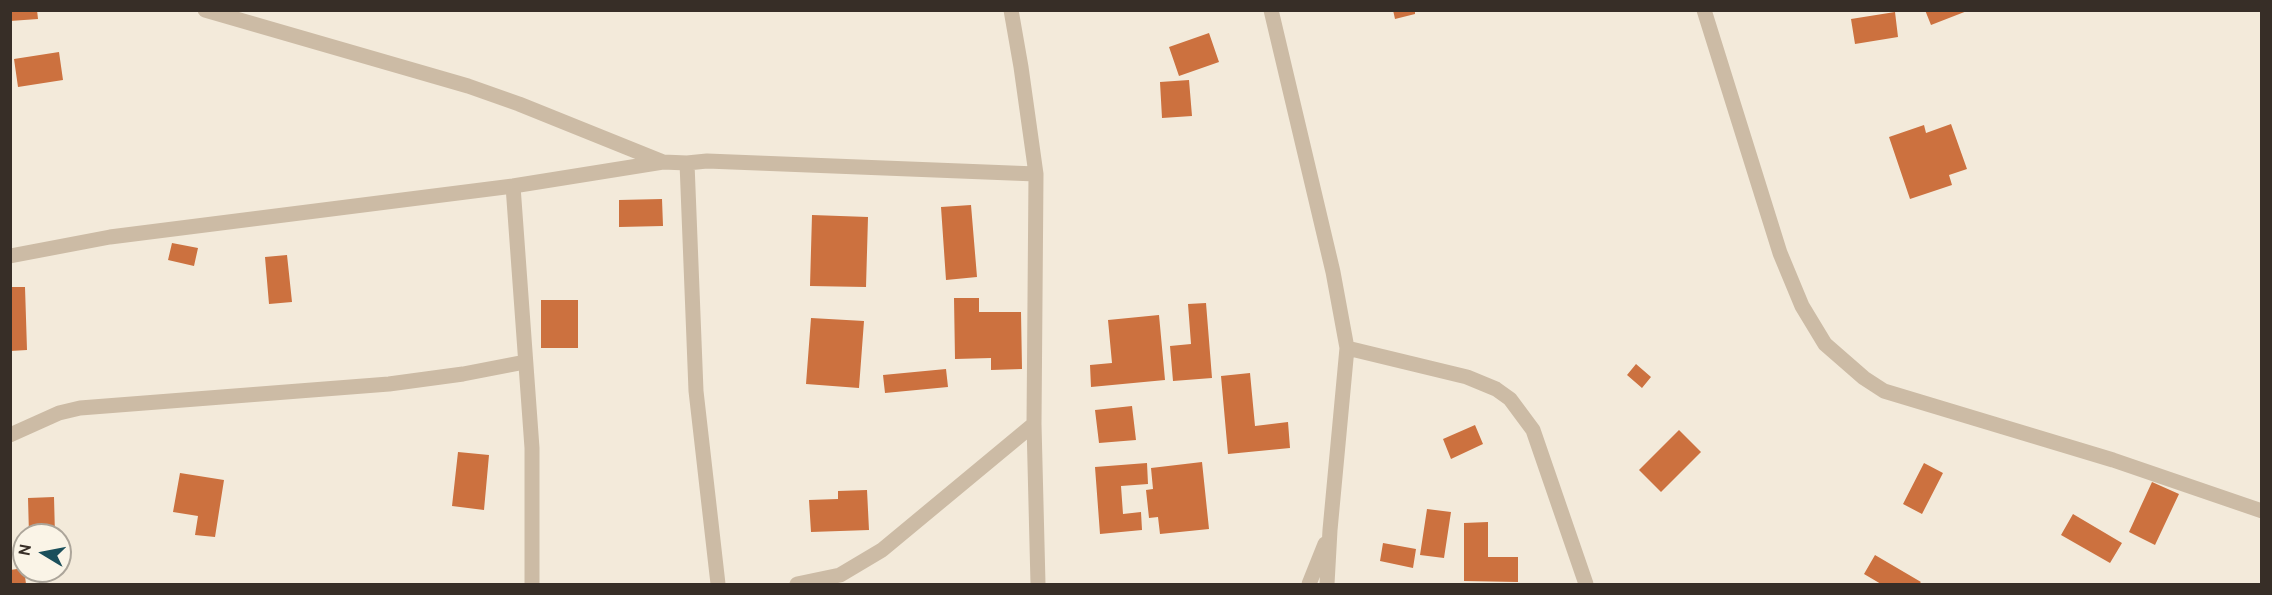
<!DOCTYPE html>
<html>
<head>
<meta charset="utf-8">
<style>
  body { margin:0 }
  #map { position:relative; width:2272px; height:595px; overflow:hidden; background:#f3eada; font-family:Overpass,sans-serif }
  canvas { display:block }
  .frame { position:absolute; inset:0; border:12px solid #372e27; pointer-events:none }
  .north { position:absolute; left:12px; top:523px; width:60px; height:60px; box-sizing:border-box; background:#faf4e7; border:2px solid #aca59a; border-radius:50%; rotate:280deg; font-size:16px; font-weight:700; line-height:24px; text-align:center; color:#372e27 }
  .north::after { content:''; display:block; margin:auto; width:21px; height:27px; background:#1a4f5b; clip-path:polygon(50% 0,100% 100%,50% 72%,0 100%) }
</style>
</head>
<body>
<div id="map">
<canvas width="2272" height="595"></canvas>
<div class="frame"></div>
<div class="north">N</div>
</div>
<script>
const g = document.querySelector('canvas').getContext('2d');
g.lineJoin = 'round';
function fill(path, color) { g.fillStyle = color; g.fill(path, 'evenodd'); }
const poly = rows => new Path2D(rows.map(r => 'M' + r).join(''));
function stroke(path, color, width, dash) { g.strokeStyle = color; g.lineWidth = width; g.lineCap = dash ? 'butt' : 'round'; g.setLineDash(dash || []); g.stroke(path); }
const building = poly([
  [10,10,37,10,38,19,10,21],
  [1393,10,1415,10,1415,14,1395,19],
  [1925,10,1967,10,1967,11,1931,25],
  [1895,12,1898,37,1855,44,1851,19],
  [1209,33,1219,62,1179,76,1169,47],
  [59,52,63,80,18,87,14,59],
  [1189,80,1192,116,1162,118,1160,82],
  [1951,124,1967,169,1949,175,1952,185,1910,199,1889,137,1924,125,1926,133],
  [662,199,663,226,619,227,619,200],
  [971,205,977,277,946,280,941,207],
  [812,215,868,217,866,287,810,286],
  [172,243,198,248,194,266,168,260],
  [287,255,292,302,269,304,265,257],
  [10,287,25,287,27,350,10,351],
  [954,298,979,298,979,312,1021,312,1022,369,991,370,991,358,955,359],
  [541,300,578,300,578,348,541,348],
  [1206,303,1212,378,1173,381,1170,346,1191,344,1188,304],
  [1159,315,1165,380,1091,387,1090,365,1112,363,1108,320],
  [811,318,864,321,859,388,806,384],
  [1636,364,1651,377,1642,388,1627,375],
  [946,369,948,387,885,393,883,375],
  [1250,373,1255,426,1288,422,1290,448,1228,454,1221,376],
  [1132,406,1136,440,1099,443,1095,410],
  [1475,425,1483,444,1451,459,1443,439],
  [1679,430,1701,452,1661,492,1639,470],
  [458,452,489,455,484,510,452,506],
  [1202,462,1209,529,1160,534,1158,517,1149,518,1146,490,1153,489,1151,468],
  [1147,463,1148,484,1121,486,1123,514,1141,512,1142,530,1100,534,1095,467],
  [1924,463,1943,473,1922,514,1903,504],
  [180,473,224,480,215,537,195,535,198,516,173,512],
  [2152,482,2179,494,2155,545,2129,532],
  [867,490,869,530,811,532,809,500,838,499,838,491],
  [54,497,55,535,29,535,28,498],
  [1427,509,1451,512,1444,558,1420,555],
  [2073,514,2122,543,2110,563,2061,535],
  [1488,522,1488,557,1518,557,1518,582,1464,581,1464,523],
  [1383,543,1416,549,1413,568,1380,561],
  [1875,555,1921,582,1919,584,1881,584,1864,574],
  [24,568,26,584,10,584,10,570]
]);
const minor = poly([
  [205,10,468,86,519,104,663,162],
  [1011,10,1021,67,1036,174,1034,424,1038,584],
  [1271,10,1333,272,1347,348,1330,530,1327,584],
  [1704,10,1780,253,1802,306,1825,344,1864,378,1884,391,2113,460,2262,511],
  [687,163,696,391,718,584],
  [513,186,532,448,532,584],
  [10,256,110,237,513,186,663,162,687,163,707,161,1036,174],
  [1347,348,1467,377,1496,389,1510,399,1533,430,1586,584],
  [10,435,59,413,80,408,389,384,463,374,525,362],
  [797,584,840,575,882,550,1034,424],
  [1309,584,1325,544]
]);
fill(building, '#cc713f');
stroke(minor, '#ccbba5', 15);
</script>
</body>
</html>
